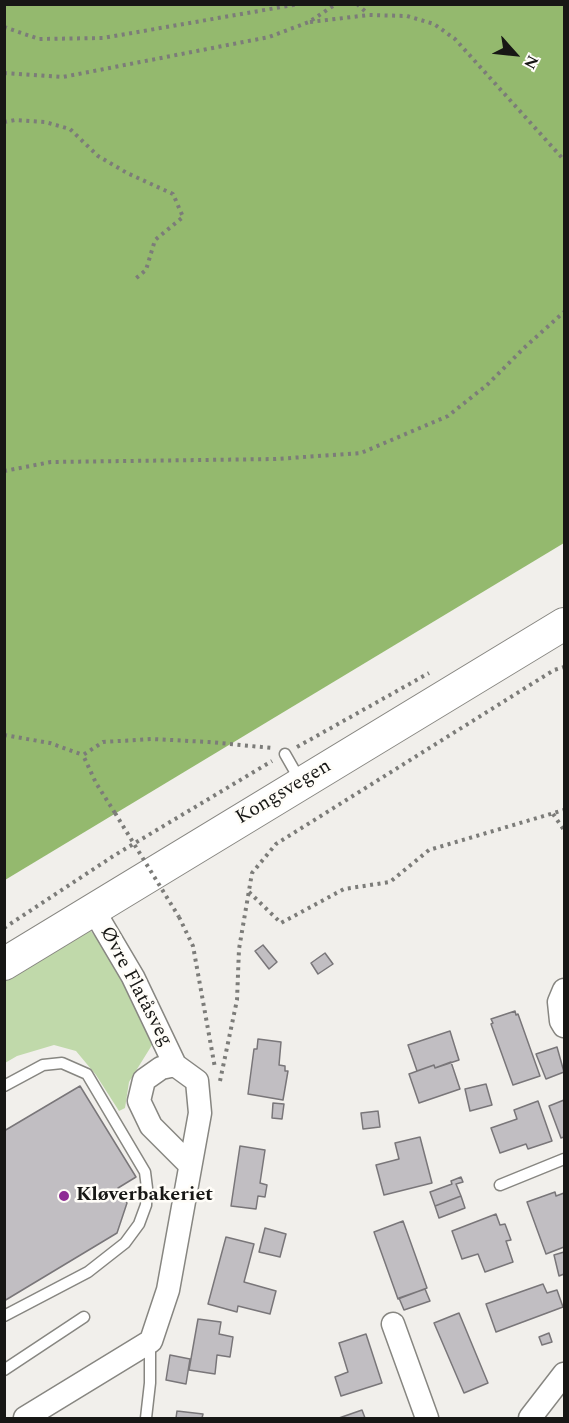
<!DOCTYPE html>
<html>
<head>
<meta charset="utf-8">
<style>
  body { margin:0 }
  #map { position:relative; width:569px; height:1423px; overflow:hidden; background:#f1efeb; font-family:Spectral,serif }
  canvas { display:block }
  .frame { position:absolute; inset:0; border:6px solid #171715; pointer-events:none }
  .north { position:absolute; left:485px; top:24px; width:60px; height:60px; -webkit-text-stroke:4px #fffdf8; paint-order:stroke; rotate:117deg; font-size:16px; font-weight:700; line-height:24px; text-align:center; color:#171715 }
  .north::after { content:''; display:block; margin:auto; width:21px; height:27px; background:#171715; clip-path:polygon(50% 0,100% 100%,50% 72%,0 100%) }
</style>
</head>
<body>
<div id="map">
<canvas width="569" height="1423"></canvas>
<div class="frame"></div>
<div class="north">N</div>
</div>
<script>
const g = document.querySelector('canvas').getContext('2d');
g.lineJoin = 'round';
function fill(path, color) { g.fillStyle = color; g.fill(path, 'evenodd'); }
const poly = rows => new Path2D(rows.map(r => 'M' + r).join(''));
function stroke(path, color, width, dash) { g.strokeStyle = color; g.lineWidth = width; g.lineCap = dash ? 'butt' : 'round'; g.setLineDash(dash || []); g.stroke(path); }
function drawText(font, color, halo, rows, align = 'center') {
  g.font = font + ' Spectral,serif'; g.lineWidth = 5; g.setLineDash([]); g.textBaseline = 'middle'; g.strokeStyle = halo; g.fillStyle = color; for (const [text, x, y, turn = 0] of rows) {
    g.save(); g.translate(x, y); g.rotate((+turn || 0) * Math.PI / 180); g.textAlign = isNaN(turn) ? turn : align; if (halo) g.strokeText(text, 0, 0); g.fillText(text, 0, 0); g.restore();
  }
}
const green = poly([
  [90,930,116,962,149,1024,152,1045,129,1082,125,1108,119,1111,96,1075,76,1051,54,1045,17,1056,5,1063,5,980,61,943]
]);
const forest = poly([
  [5,4,564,5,564,543,5,880]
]);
const building = poly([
  [263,945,277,962,269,969,255,951,263,945],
  [325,953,333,964,318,974,311,963,325,953],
  [515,1011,516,1015,518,1014,540,1076,513,1085,491,1024,493,1023,491,1019,515,1011],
  [450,1031,459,1060,435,1068,434,1065,417,1071,408,1045,450,1031],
  [258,1039,281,1042,279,1065,285,1066,285,1071,288,1071,283,1100,248,1094,254,1049,257,1049,258,1039],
  [557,1047,564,1072,546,1079,536,1054,557,1047],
  [451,1062,460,1089,419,1103,409,1074,434,1065,435,1068,451,1062],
  [486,1084,492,1105,470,1111,465,1089,486,1084],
  [80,1086,136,1177,118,1188,127,1203,117,1233,4,1301,4,1131,80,1086],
  [564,1100,564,1137,561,1138,549,1106,564,1100],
  [538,1101,552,1141,528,1149,526,1144,500,1153,491,1128,517,1119,514,1110,538,1101],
  [273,1103,284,1104,282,1119,272,1118,273,1103],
  [378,1111,380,1127,363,1129,361,1113,378,1111],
  [420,1137,432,1183,384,1195,376,1165,399,1159,395,1143,420,1137],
  [240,1146,265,1150,260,1183,267,1185,265,1197,258,1196,256,1209,231,1206,240,1146],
  [461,1177,463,1182,456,1184,461,1196,435,1206,430,1192,452,1184,451,1181,461,1177],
  [555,1192,556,1196,564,1193,564,1247,546,1254,527,1202,555,1192],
  [461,1196,465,1208,439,1218,435,1206,461,1196],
  [496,1214,500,1225,505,1224,511,1240,506,1241,513,1262,485,1272,478,1254,462,1259,452,1231,496,1214],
  [403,1221,427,1288,398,1299,374,1232,403,1221],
  [265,1228,286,1234,280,1257,259,1252,265,1228],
  [226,1237,254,1244,244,1282,276,1291,270,1314,238,1306,237,1312,208,1304,226,1237],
  [564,1252,564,1274,559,1276,554,1255,564,1252],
  [543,1284,547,1293,557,1290,563,1307,496,1332,486,1304,543,1284],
  [425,1289,430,1301,404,1310,399,1298,425,1289],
  [459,1313,488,1383,464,1393,434,1323,459,1313],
  [198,1319,221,1322,219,1334,233,1337,230,1357,217,1355,215,1374,189,1370,198,1319],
  [549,1333,552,1342,542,1345,539,1337,549,1333],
  [366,1334,382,1383,341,1396,335,1377,348,1372,339,1343,366,1334],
  [170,1355,190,1359,186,1384,166,1380,170,1355],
  [362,1410,365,1418,339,1418,362,1410],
  [177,1411,203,1414,202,1418,176,1418,177,1411]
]);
const path = poly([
  [357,4,368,14],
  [310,22,369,15,407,16,434,24,455,39,564,160],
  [4,27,39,39,103,38,299,4],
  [4,73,63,77,269,37,309,22,336,4],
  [4,122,15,120,45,122,70,129,98,156,127,173,173,194,183,217,155,240,146,270,134,280],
  [4,471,51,462,276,459,361,453,448,416,487,385,524,348,564,312],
  [4,735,50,743,83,755],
  [297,747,429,673],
  [115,813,96,783,83,755,103,742,152,739,209,742,272,748],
  [553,814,564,830],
  [249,892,281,923,344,889,390,882,429,850,564,810],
  [179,917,193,946,215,1068],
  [4,928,115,855,272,761],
  [220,1081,237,1000,239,949,252,873,276,844,554,670,564,667]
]);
const service = poly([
  [285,754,301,782],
  [4,1086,43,1065,62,1063,87,1074,145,1172,147,1188,146,1205,139,1224,125,1243,88,1272,4,1316],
  [500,1185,564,1159],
  [4,1370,84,1317],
  [146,1418,150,1383,150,1341]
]);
const minor = poly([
  [564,990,559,1002,561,1021,564,1026],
  [175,1065,161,1068,144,1080,139,1101,151,1126,190,1165],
  [393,1324,427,1418],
  [25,1418,151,1341,168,1290,200,1113,197,1081,175,1065,133,977,94,911],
  [530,1418,564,1374]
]);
const secondary = poly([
  [4,964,564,624]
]);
const pathBridge = poly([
  [115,813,179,917]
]);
const markers = [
  [64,1196,6,"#8e2c94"]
];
const streetNames = [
  ["Kongsvegen",284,793,-31],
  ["Øvre Flatåsveg",135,987,62]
];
const poiNames = [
  ["Kløverbakeriet",76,1196]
];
fill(green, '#c0d9aa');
fill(forest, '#94b96e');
fill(building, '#c1bec2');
stroke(building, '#797679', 1.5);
stroke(service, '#878681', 13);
stroke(minor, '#878681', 25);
stroke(secondary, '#878681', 34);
stroke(path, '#7c7c79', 4, [3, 4.5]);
stroke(service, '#fff', 10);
stroke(minor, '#fff', 22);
stroke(secondary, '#fff', 32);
stroke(pathBridge, '#7c7c79', 4, [3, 4.5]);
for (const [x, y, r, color] of markers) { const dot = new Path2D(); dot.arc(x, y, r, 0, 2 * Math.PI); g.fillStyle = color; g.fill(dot); stroke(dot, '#fffdf8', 2); }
drawText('20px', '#171715', '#fffdf8', streetNames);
drawText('bold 20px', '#171715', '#fffdf8', poiNames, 'left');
</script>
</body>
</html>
